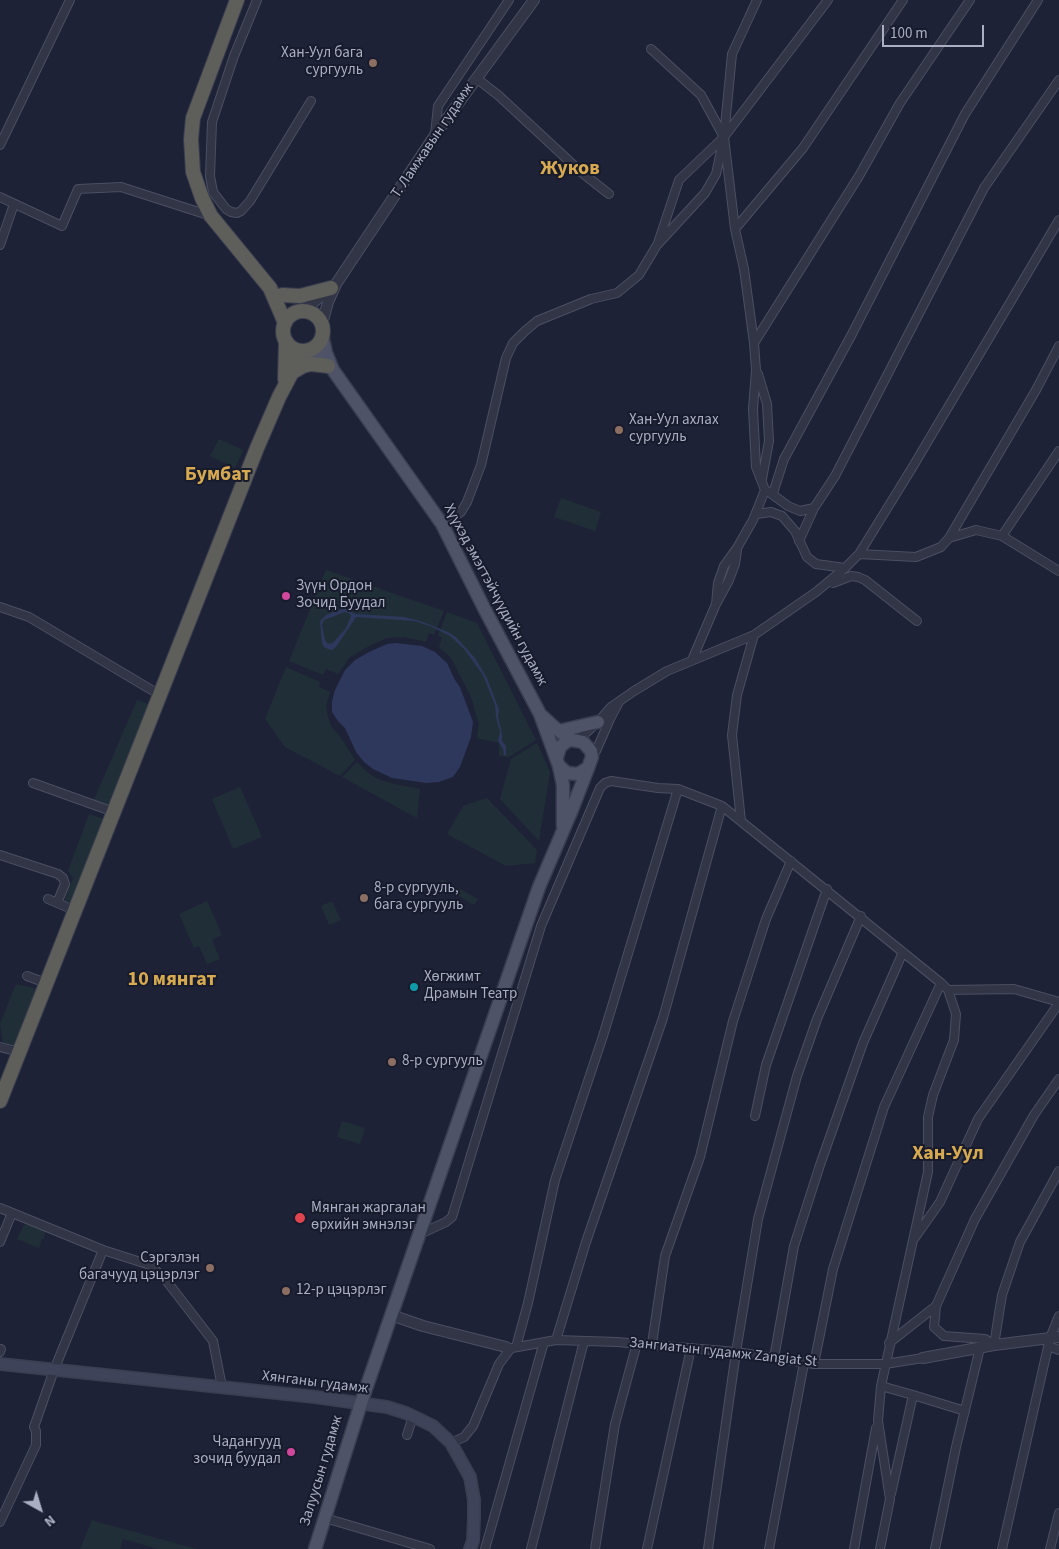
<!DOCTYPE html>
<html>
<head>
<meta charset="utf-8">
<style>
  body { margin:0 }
  #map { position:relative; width:1059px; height:1549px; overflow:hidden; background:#1e2236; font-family:"Source Sans 3",sans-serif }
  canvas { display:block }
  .north { position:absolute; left:15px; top:1484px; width:50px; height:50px; -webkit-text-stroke:4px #171b2b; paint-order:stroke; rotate:141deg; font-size:14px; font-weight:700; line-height:20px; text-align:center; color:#abafc4 }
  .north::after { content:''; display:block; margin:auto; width:18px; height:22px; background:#abafc4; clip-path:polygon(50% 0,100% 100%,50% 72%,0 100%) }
  .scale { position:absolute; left:882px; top:25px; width:102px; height:22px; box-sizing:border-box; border:2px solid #abafc4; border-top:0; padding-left:6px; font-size:15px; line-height:18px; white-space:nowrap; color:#abafc4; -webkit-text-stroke:4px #171b2b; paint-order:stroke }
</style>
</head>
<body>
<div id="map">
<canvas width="1059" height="1549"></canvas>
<div class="north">N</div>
<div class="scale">100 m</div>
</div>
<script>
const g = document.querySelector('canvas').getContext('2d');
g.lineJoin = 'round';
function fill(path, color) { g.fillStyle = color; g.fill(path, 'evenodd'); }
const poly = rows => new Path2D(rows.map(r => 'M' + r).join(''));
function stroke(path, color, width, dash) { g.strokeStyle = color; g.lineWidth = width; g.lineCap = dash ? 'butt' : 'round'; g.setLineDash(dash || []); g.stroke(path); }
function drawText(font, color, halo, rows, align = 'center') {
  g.font = font + ' "Source Sans 3",sans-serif'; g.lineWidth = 4; g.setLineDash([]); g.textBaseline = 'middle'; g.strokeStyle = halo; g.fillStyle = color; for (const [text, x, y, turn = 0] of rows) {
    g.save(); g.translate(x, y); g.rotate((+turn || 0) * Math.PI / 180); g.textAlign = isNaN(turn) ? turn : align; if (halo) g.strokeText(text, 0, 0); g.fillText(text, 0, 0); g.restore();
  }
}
const green = poly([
  [219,439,243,450,235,468,210,456],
  [561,498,601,512,595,531,554,517],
  [326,570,444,611,434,635,429,633,426,642,404,637,387,638,371,645,349,658,338,674,326,669,323,675,289,661],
  [447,612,477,623,536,740,509,757,499,756,499,743,477,738,479,724,471,697,451,658,439,647,442,638,438,635],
  [286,667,320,682,319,687,330,692,326,706,328,717,331,726,343,741,355,760,340,776,285,747,265,719],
  [137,700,150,705,109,808,93,802],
  [537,743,550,772,539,841,500,799,511,759],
  [357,762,367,772,376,778,390,783,420,789,417,818,342,777],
  [240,787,262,837,233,849,212,799],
  [487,798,537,850,535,863,506,866,447,834,463,806],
  [89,814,104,819,73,903,64,901,73,878,68,871],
  [442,879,478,899,474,905,439,884],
  [207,901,222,935,212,940,220,959,207,964,199,946,194,948,179,914],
  [332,901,341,920,329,925,321,906],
  [16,984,38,989,14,1047,3,1043,0,1024],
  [342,1121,365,1128,360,1144,337,1137],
  [28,1224,45,1231,44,1239,42,1239,39,1248,17,1239,24,1225],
  [92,1520,98,1522,197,1549,158,1549,123,1539,120,1549,80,1549]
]);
const water = poly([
  [345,608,355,614,405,617,423,622,448,632,456,637,475,658,487,678,499,710,498,716,502,735,502,741,506,746,506,755,504,756,503,749,498,741,500,732,496,717,495,705,483,675,464,649,450,636,430,626,414,621,356,617,336,647,332,650,328,649,324,647,322,643,320,621,326,615],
  [345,612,350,614,351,616,346,628,333,643,328,644,325,640,322,625,324,620],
  [396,643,422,646,435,652,447,663,455,680,460,687,473,722,471,737,460,767,453,777,439,782,426,783,392,778,373,769,364,762,356,752,345,728,338,721,332,712,332,701,335,690,345,670,355,660,369,652,387,644]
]);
const minor = poly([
  [257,0,234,56,212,122,210,176,213,192,226,209,231,212,237,213,241,211,250,201,311,101],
  [651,49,701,95,724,137,735,229,744,269,754,343,756,370,753,409,756,467,765,490,753,520,737,548,724,566,718,583,716,604],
  [476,78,498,95,581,172,609,194],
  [435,134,438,106,509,0],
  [0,145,70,0],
  [0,197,62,226,78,189,121,187,211,216],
  [735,229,803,148,903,0],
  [658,243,679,180,724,137,828,0],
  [0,245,14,204],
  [754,343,859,176,900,103,970,0],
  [758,374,767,404,769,441,762,479],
  [769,492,788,506,800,511,814,508],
  [773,493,784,459,852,334,965,114,1038,0],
  [756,514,771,512,782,516,795,531,807,557,816,564,845,568],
  [442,524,461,512,467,502,481,465,506,358,513,343,525,331,537,321,591,299,617,293,639,275,657,245,705,193,716,174,724,137,732,54,757,0],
  [1002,536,1059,571],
  [949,538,976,530,1002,536,1059,451],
  [799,541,814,508,835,476,984,188,1059,80],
  [859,554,916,557,941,547,949,538,1036,390,1059,346],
  [833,583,851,576,858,577,865,580,917,621],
  [0,607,29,617,160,695],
  [692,660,716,604,729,580,735,564,737,550],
  [578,740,598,722,611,707,634,691,667,671,754,635,816,592,845,568,859,554,912,468,1059,220],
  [592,756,596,751,610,719,618,704],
  [33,783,114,812],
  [741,821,732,735,737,695,754,635],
  [0,855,58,874,63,878,65,884,57,903],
  [48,899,76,911],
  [27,976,46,983],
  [948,990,1014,989,1059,1002],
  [0,1047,20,1052],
  [1059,1079,1034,1115,975,1219,936,1306,934,1327,944,1336,985,1339,994,1345,1002,1295,1020,1242,1059,1171],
  [755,1116,766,1065,827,889],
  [0,1208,103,1250,150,1265,165,1279,213,1341,222,1387],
  [420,1234,446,1222,452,1217,541,926,600,788,605,783,611,781,658,788,678,789,722,806,941,983,948,990,956,1014,954,1040,933,1095,928,1117,928,1172,881,1386,878,1421,890,1499,880,1549],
  [914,1239,940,1202,978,1119,1059,1003],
  [0,1242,12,1213],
  [556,1340,586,1242,663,1018,722,806],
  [889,1343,936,1306],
  [652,1344,665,1256,700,1157,733,1021,766,919,791,861],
  [1048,1346,1059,1350],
  [516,1347,528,1303,555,1180,603,1036,678,789],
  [512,1348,556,1340,617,1342,736,1352,814,1364,885,1364,923,1358],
  [0,1352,1,1349],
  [774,1358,794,1246,820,1165,863,1043,903,952],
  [814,1364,833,1269,884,1107,941,983],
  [881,1386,913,1395],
  [407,1435,413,1416],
  [451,1443,464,1437,473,1426,499,1364,511,1348],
  [891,1494,913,1395,965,1411],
  [325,1518,430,1549],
  [0,1522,36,1445,36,1431,34,1427,54,1370,103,1250],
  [485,1549,544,1342],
  [531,1549,584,1341],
  [595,1549,615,1424,637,1343],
  [647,1549,691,1348],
  [708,1549,736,1352,758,1219,797,1076,817,1019,861,916],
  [769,1549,804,1363],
  [854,1549,876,1428],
  [935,1549,956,1447,980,1348],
  [1002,1549,1050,1338,1059,1316],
  [1050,1549,1059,1513]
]);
const tertiary = poly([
  [303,311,327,291],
  [322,324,328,302,336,284,435,135,534,0],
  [391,1315,423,1326,506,1347],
  [923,1358,994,1345,1059,1337]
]);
const secondary = poly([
  [0,1364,315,1397,387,1407,406,1413,433,1426,451,1443,470,1477,474,1500,474,1518,473,1541,470,1549]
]);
const primary = poly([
  [322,335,326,353,333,370,442,524,484,608,540,714,559,766,567,773,578,774,588,768,592,757,591,751,583,742,572,740,567,741,560,747,557,757],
  [307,350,329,367],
  [542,716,555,728,572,740],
  [559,731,598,722],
  [559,766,563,785,563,826],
  [315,1549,361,1403,539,887,571,812,588,768]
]);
const trunk = poly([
  [237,0,193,118,191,139,193,172,202,198,211,216,270,288,285,323],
  [282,295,300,296,331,288],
  '283 331a20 20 0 1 1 40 0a20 20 0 1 1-40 0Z',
  [291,373,303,366,311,364,328,366],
  [285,379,286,341],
  [0,1101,257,448,279,397,298,361,300,351]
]);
const markers = [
  [373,63,5,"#8d6e63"],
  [619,430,5,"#8d6e63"],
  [286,596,5,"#d1479c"],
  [364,898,5,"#8d6e63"],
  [414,987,5,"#0f9aa8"],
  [392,1062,5,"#8d6e63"],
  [300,1218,6,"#e0444e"],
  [210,1268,5,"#8d6e63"],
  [286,1291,5,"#8d6e63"],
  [291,1452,5,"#d1479c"]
];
const poiNames = [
  ["Хан-Уул бага",363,54,"right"],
  ["сургууль",363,71,"right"],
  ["Хан-Уул ахлах",629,421],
  ["сургууль",629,438],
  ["Зүүн Ордон",296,587],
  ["Зочид Буудал",296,604],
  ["8-р сургууль,",374,889],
  ["бага сургууль",374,906],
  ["Хөгжимт",424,978],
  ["Драмын Театр",424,995],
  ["8-р сургууль",402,1062],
  ["Мянган жаргалан",311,1209],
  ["өрхийн эмнэлэг",311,1226],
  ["Сэргэлэн",200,1259,"right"],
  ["багачууд цэцэрлэг",200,1276,"right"],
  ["12-р цэцэрлэг",296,1291],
  ["Чадангууд",281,1443,"right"],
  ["зочид буудал",281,1460,"right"]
];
const streetNames = [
  ["Т. Ламжавын гудамж",433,141,-56],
  ["Хүүхэд эмэгтэйчүүдийн гудамж",495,595,62],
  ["Зангиатын гудамж Zangiat St",723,1353,6],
  ["Хянганы гудамж",315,1383,7],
  ["Залуусын гудамж",322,1471,-73]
];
const districtNames = [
  ["Жуков",570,170],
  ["Бумбат",218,476],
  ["10 мянгат",172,981],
  ["Хан-Уул",948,1155]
];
fill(green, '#202f37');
fill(water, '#2e375c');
stroke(minor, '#4c4f62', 10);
stroke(tertiary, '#4c4f62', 12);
stroke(secondary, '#3b3e50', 14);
stroke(primary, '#3b3e50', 15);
stroke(trunk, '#393d4e', 16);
stroke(minor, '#313546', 8);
stroke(tertiary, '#313546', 10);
stroke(secondary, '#3f435a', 11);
stroke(primary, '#4f5367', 12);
stroke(trunk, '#5e5e5a', 14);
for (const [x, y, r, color] of markers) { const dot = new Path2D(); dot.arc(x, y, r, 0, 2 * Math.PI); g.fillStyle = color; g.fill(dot); stroke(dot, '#171b2b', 2); }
drawText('15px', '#abafc4', '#171b2b', poiNames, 'left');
drawText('15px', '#abafc4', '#171b2b', streetNames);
drawText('bold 20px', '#d7aa52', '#171b2b', districtNames);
</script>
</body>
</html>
